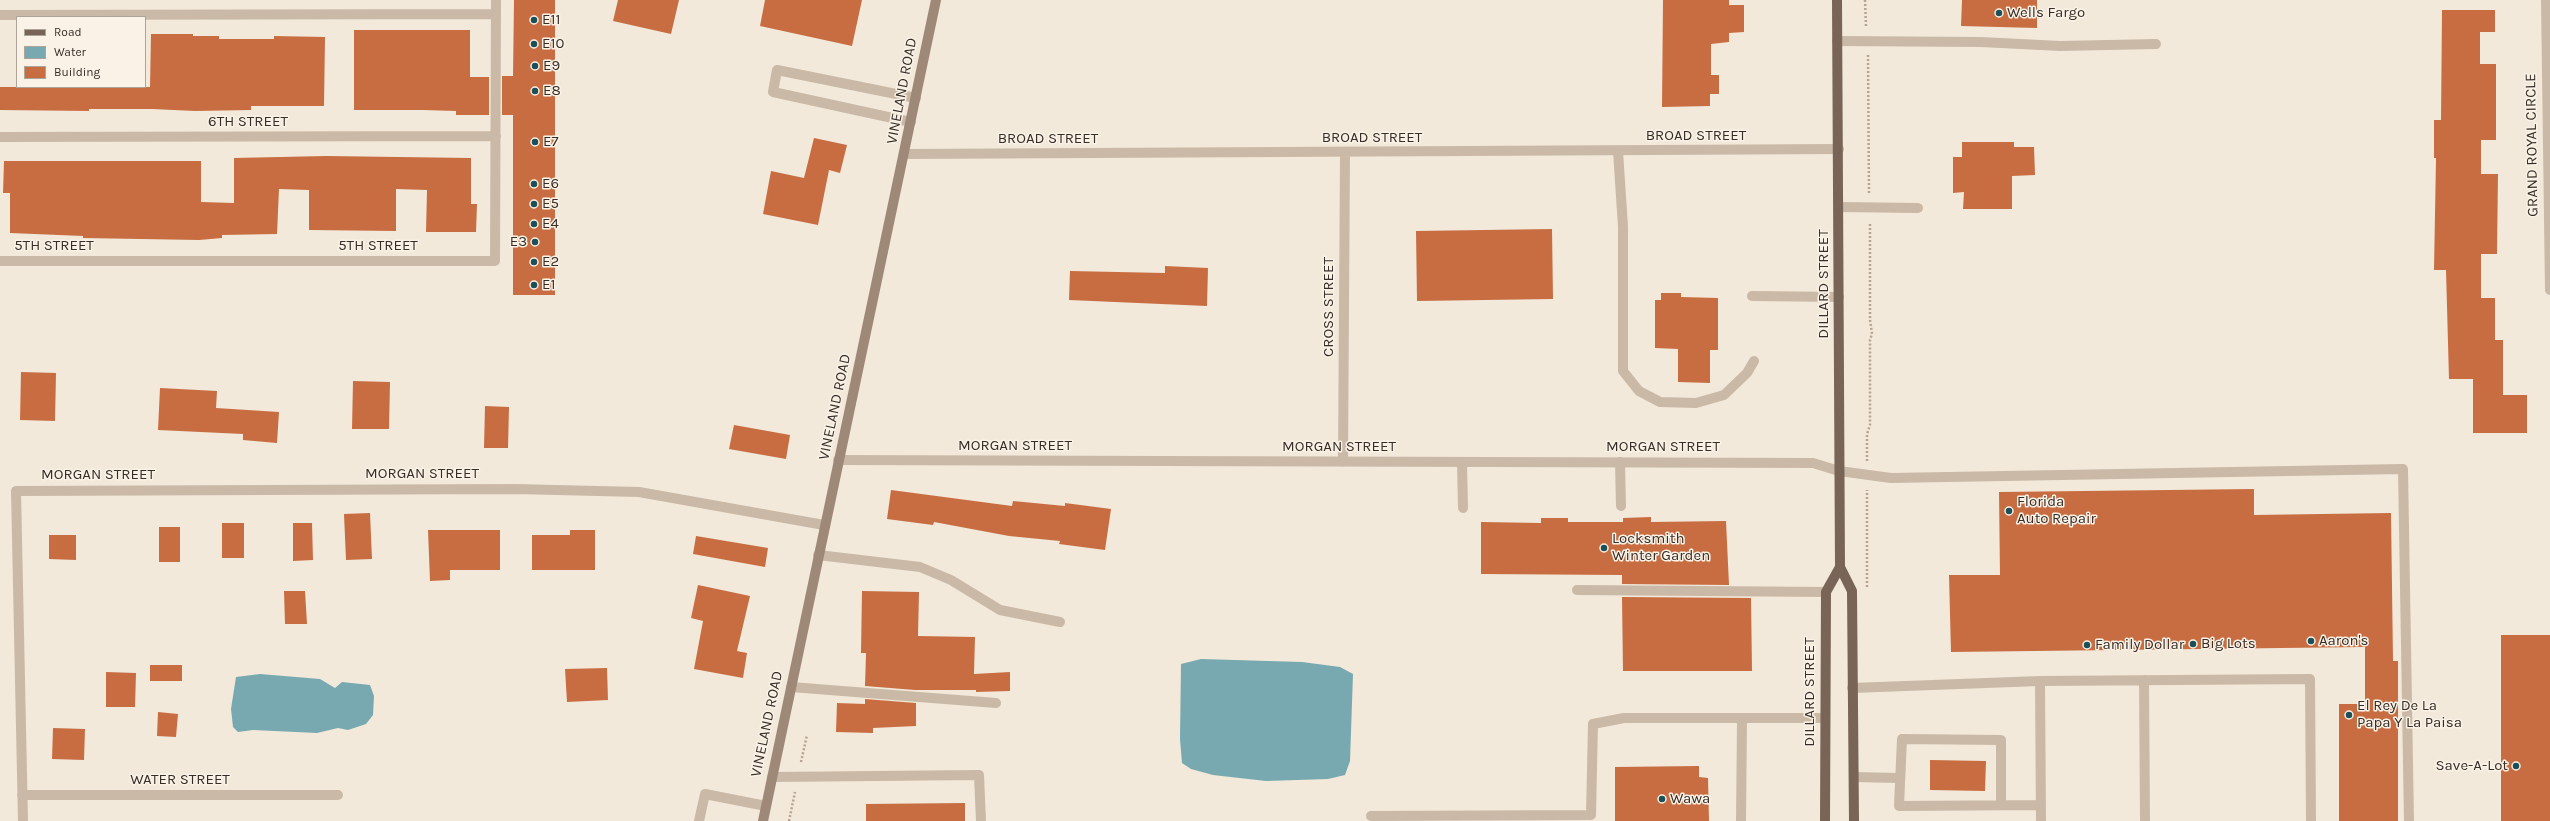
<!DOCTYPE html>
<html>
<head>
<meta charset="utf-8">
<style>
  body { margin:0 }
  #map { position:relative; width:2550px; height:821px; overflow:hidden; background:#f2e9da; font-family:Karla,sans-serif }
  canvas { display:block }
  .legend { position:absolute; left:16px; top:16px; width:130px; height:72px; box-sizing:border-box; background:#faf2e6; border:1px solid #aca39a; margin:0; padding:5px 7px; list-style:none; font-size:12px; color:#362d27 }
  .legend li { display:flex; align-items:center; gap:8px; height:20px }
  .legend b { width:20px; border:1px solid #aca39a }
</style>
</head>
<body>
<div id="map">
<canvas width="2550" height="821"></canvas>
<ul class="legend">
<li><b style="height:5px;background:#786558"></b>Road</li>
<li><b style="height:11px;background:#78a9b0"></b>Water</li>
<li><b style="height:11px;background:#c86d42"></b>Building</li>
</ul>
</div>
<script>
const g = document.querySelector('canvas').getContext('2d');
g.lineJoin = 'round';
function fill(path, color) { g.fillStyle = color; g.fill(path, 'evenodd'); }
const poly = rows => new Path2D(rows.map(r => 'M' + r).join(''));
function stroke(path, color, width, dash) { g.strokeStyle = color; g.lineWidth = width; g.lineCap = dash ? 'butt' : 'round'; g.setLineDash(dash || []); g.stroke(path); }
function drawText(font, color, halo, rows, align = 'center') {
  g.font = font + ' Karla,sans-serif'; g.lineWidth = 3; g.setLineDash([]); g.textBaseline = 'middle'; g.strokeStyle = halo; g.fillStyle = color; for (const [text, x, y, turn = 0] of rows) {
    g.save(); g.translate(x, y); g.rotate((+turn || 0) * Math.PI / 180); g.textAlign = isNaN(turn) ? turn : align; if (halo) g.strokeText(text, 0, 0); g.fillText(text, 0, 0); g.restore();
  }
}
const water = poly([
  [1201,659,1302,662,1340,667,1353,674,1350,761,1345,775,1328,779,1266,781,1213,775,1191,769,1182,763,1180,739,1181,664],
  [260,674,320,679,335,688,342,682,370,685,374,696,373,715,366,724,348,730,338,728,317,733,253,730,238,732,233,727,231,709,236,677]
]);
const building = poly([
  [514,0,555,0,555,295,513,295,513,115,502,115,502,76,513,76],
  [618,0,679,0,671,34,613,21],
  [765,0,862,0,852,46,760,26],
  [1663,0,1729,0,1729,5,1744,5,1744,32,1729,33,1729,42,1711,44,1711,75,1719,75,1719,94,1710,94,1710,106,1662,107],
  [1962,0,2037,0,2037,28,1961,26],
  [2442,10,2495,10,2495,32,2480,32,2480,64,2496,64,2496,140,2481,140,2481,174,2498,174,2497,254,2481,254,2481,298,2495,298,2495,340,2503,340,2503,395,2527,395,2527,433,2473,433,2473,379,2449,379,2446,270,2434,270,2436,158,2434,158,2434,120,2441,120],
  [354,30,470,30,470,77,489,77,489,115,456,115,456,111,423,110,354,110],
  [151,34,193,34,193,36,219,36,219,39,274,39,274,36,325,37,324,106,251,106,251,110,195,111,152,109,89,109,89,111,0,110,0,87,150,87],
  [814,138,847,145,840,173,829,170,818,225,763,214,771,171,804,178],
  [1962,142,2014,142,2014,147,2034,147,2035,175,2012,176,2012,209,1963,209,1964,192,1953,193,1953,157,1962,157],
  [326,156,471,158,471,204,477,204,476,232,426,232,427,190,396,189,396,231,309,230,309,190,279,189,277,234,222,235,222,238,199,240,83,238,83,236,10,233,10,193,3,193,4,161,201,161,201,202,234,203,234,158],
  [1552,229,1553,299,1417,301,1416,231],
  [1165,266,1208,268,1207,306,1069,300,1070,271,1165,273],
  [1661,293,1681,293,1681,297,1718,298,1718,350,1710,350,1710,383,1678,382,1678,349,1655,348,1655,300,1661,300],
  [21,372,56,373,55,421,20,420],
  [353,381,390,382,389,429,352,429],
  [160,388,217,391,216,408,279,412,277,443,243,440,243,434,158,430],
  [485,406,509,407,508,448,484,448],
  [734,425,790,435,786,459,729,449],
  [2254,489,2254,515,2391,513,2393,661,2398,661,2398,821,2339,821,2339,704,2365,704,2365,647,1951,652,1949,575,2000,575,1999,492],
  [891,490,1012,506,1013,501,1065,506,1065,503,1111,509,1105,550,1059,544,1060,541,1009,536,934,522,933,525,887,519],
  [370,513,372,559,346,560,344,514],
  [1651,517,1651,522,1726,521,1729,585,1622,584,1622,575,1481,574,1481,522,1541,523,1541,518,1568,518,1568,522,1623,522,1623,518],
  [222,523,244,523,244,558,222,558],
  [293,523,312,523,313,560,293,561],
  [159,527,180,527,180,562,159,562],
  [428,530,500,530,500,570,450,570,450,580,430,581],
  [570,530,595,530,595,570,532,570,532,535,570,535],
  [49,535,76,535,76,560,49,559],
  [696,536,768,548,765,567,693,554],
  [698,585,750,596,737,651,747,653,743,678,694,669,703,621,691,618],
  [284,591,305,591,307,624,285,624],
  [862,591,919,592,918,636,975,637,974,674,1010,672,1010,691,976,692,976,690,915,690,865,686,866,653,861,653],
  [1622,597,1751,598,1752,671,1623,671],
  [2501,635,2550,635,2550,821,2501,821],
  [150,665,182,665,182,681,150,681],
  [607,668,608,700,567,702,565,669],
  [106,672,136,673,135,707,106,707],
  [865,699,916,703,916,726,873,728,873,733,836,732,837,703,865,704],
  [158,712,178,714,176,737,157,736],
  [53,728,85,729,84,760,52,759],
  [1930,760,1986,761,1985,791,1930,790],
  [1699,766,1699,777,1708,778,1709,821,1615,821,1615,767],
  [965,803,965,821,866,821,866,804]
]);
const path = poly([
  [1865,0,1866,26],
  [1868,55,1869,194],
  [1867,461,1867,434,1870,425,1870,340,1872,334,1870,320,1870,223],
  [1867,587,1867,490],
  [801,762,807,735],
  [789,821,795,792]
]);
const lane = poly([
  [1837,41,1981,42,2060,46,2156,44],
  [911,122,773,92,777,70,916,98],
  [1618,151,1623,227,1623,371,1639,391,1660,402,1696,403,1724,395,1747,373,1754,361],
  [1839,207,1918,208],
  [1752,296,1839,297],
  [1462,462,1463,508],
  [1620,462,1621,506],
  [1839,471,1891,478,2403,469,2409,821],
  [818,555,920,567,951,580,1000,610,1060,622],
  [1577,590,1826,592],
  [2144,680,2145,821],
  [2040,681,2041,821],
  [791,687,996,703],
  [1852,688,2040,681,2310,679,2311,821],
  [772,777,979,775,981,821],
  [1854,777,1898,778],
  [2001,805,2001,740,1902,739,1899,806,2041,805],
  [1371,816,1591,815,1593,724,1624,718,1825,718],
  [699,821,705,794,766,806],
  [1741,821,1742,719]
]);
const street = poly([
  [2546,0,2550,290],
  [0,15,496,14],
  [0,137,496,136],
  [905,154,1839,149],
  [0,261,495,261,496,0],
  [838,460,1813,463,1839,471],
  [1343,462,1345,153],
  [22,795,338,795],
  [23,821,16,491,515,489,639,492,824,525]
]);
const secondary = poly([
  [763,821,936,0]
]);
const primary = poly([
  [1837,0,1840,567,1852,591,1854,821],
  [1825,821,1826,592,1840,567]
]);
const markers = [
  [1999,13,4,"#1c5058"],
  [534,20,4,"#1c5058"],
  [534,44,4,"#1c5058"],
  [535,66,4,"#1c5058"],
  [535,91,4,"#1c5058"],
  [535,142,4,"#1c5058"],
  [534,184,4,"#1c5058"],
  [534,204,4,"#1c5058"],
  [534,224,4,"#1c5058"],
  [535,242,4,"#1c5058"],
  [534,262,4,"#1c5058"],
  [534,285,4,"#1c5058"],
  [2009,511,4,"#1c5058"],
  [1604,548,4,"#1c5058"],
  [2311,641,4,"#1c5058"],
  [2193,644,4,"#1c5058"],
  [2087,645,4,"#1c5058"],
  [2349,715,4,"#1c5058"],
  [2516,766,4,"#1c5058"],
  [1662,799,4,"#1c5058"]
];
const poiNames = [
  ["Wells Fargo",2007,13],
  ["E11",542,20],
  ["E10",542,44],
  ["E9",543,66],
  ["E8",543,91],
  ["E7",543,142],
  ["E6",542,184],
  ["E5",542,204],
  ["E4",542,224],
  ["E3",527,242,"right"],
  ["E2",542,262],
  ["E1",542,285],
  ["Florida",2017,502],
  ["Auto Repair",2017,519],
  ["Locksmith",1612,539],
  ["Winter Garden",1612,556],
  ["Aaron's",2319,641],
  ["Big Lots",2201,644],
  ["Family Dollar",2095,645],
  ["El Rey De La",2357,706],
  ["Papa Y La Paisa",2357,723],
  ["Save-A-Lot",2508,766,"right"],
  ["Wawa",1670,799]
];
const streetNames = [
  ["VINELAND ROAD",902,91,-79],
  ["6TH STREET",248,122],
  ["BROAD STREET",1696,136],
  ["BROAD STREET",1372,138],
  ["BROAD STREET",1048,139],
  ["GRAND ROYAL CIRCLE",2532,145,-91],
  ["5TH STREET",54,246],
  ["5TH STREET",378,246],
  ["DILLARD STREET",1824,284,-90],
  ["CROSS STREET",1329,307,-90],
  ["VINELAND ROAD",835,407,-78],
  ["MORGAN STREET",1015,446],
  ["MORGAN STREET",1339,447],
  ["MORGAN STREET",1663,447],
  ["MORGAN STREET",422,474],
  ["MORGAN STREET",98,475],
  ["DILLARD STREET",1810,692,-90],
  ["VINELAND ROAD",767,724,-78],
  ["WATER STREET",180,780]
];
fill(water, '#78a9b0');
fill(building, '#c86d42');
stroke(path, '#b6a390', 2.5, [2, 2]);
stroke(lane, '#cab9a6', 10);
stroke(street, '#cab9a6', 10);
stroke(secondary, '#9e8877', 10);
stroke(primary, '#786558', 10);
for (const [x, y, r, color] of markers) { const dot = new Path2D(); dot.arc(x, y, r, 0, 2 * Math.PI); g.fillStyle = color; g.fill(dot); stroke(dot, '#faf2e6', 1.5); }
drawText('15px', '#362d27', '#faf2e6', poiNames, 'left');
drawText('15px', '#362d27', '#faf2e6', streetNames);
</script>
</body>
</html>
